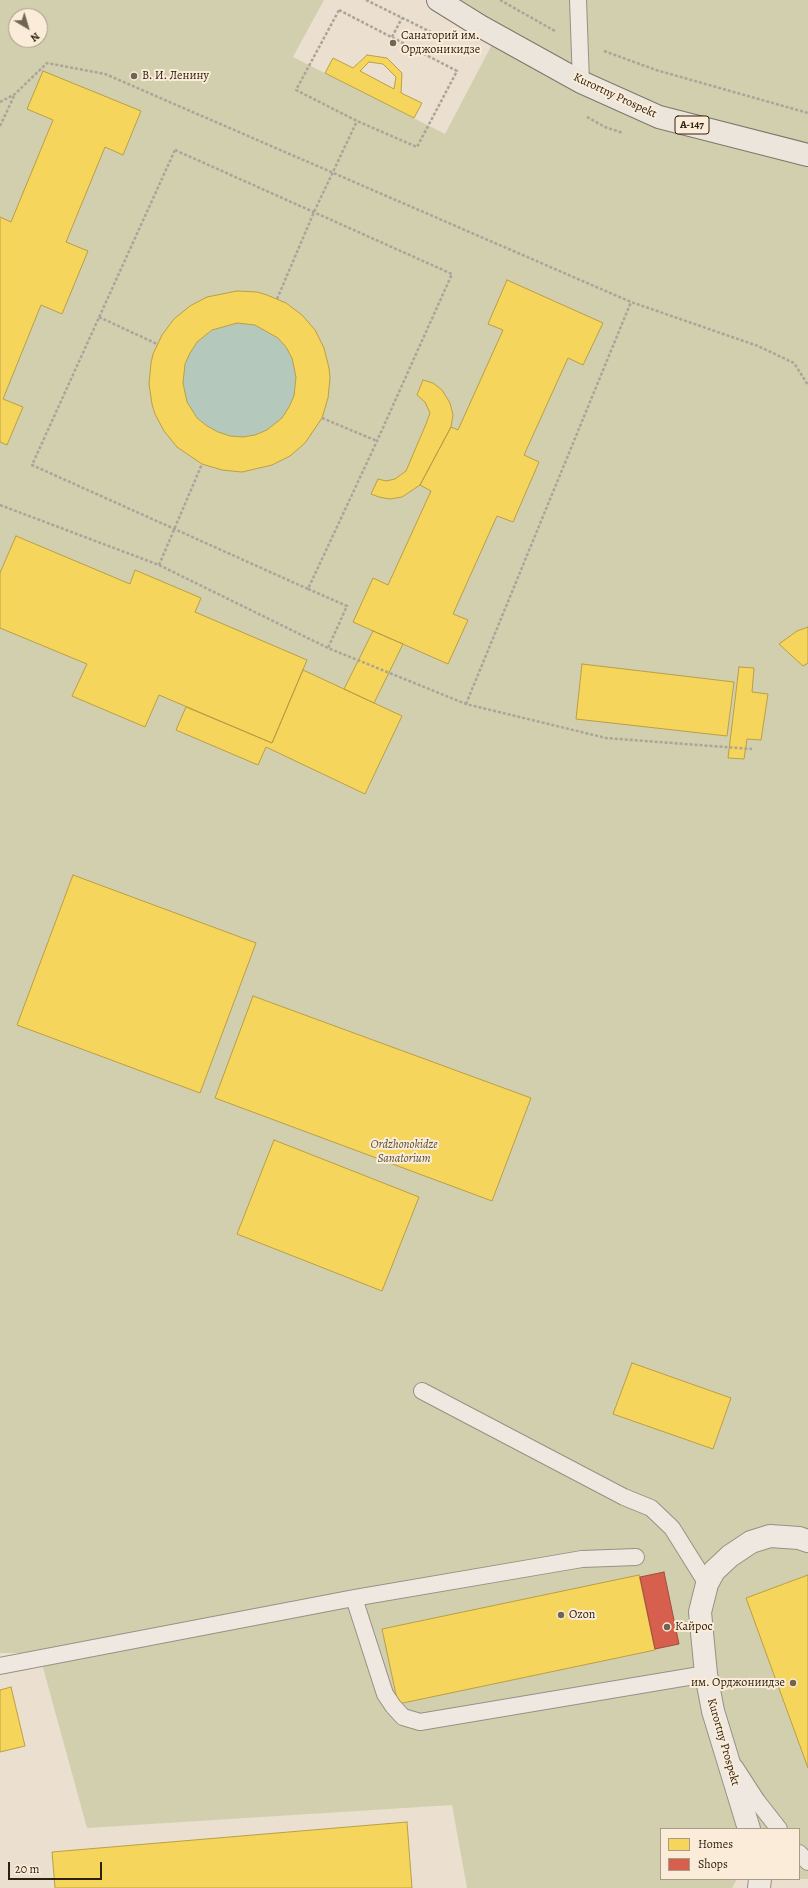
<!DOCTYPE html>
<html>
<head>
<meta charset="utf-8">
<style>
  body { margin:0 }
  #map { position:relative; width:808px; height:1888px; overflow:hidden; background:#ebdfcf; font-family:Alegreya,serif }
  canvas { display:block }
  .legend { position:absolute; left:660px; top:1828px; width:140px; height:52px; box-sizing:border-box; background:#faecd8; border:1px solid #a89b88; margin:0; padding:5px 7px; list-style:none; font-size:12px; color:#2e2110 }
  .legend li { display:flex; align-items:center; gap:8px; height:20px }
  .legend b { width:20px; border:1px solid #a89b88 }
  .north { position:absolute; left:8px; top:8px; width:40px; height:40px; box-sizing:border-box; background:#faecd8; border:1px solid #a89b88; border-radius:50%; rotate:142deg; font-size:11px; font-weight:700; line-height:16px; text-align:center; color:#2e2110 }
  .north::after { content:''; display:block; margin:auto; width:14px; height:18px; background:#706453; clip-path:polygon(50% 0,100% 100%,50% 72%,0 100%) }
  .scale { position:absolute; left:8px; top:1862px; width:94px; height:18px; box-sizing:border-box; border:2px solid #2e2110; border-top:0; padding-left:5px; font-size:12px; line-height:14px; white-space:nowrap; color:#2e2110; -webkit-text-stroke:3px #faecd8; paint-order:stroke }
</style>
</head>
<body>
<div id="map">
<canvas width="808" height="1888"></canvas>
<ul class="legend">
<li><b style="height:11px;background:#f6d55c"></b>Homes</li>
<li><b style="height:11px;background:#d6604d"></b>Shops</li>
</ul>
<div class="north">N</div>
<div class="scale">20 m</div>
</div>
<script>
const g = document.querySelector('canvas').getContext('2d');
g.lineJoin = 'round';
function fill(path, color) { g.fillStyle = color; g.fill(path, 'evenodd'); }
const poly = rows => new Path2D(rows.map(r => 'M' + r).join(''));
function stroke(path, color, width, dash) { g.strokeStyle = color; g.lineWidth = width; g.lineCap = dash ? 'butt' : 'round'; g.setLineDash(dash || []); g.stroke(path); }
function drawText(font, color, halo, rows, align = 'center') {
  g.font = font + ' Alegreya,serif'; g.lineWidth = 4; g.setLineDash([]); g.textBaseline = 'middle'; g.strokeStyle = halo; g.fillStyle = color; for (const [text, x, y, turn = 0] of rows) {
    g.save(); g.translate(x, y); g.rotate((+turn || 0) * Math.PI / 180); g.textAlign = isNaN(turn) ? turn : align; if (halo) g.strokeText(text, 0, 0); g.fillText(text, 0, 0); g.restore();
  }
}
const green = poly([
  [0,0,324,0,293,57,445,134,498,33,433,0,808,0,808,1879,799,1879,799,1829,661,1829,661,1879,737,1879,732,1888,467,1888,452,1805,87,1828,39,1653,0,1653],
  [16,16,40,16,40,40,16,40]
]);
const water = poly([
  '183 380a57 57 0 1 1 114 0a57 57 0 1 1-114 0Z'
]);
const homes = poly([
  [367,55,387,58,402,73,401,93,422,103,414,118,325,73,333,58,353,68,367,55],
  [369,62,383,64,396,77,394,89,360,71,369,62],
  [43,71,141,111,123,155,105,147,66,242,88,251,62,314,41,305,3,399,23,407,7,445,0,442,0,217,11,222,53,120,27,109,43,71],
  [507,280,603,323,583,365,568,358,524,455,539,462,513,522,497,516,453,614,468,620,448,664,353,622,373,578,388,585,431,491,420,485,451,427,458,430,503,330,488,324,507,280],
  [237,291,257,292,267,295,286,303,302,315,315,330,324,348,329,368,330,378,328,398,322,418,305,443,290,456,272,465,242,472,222,470,202,464,177,447,164,431,155,414,152,404,149,384,151,363,153,354,162,335,174,319,190,306,207,297,237,291],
  [237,323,255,325,278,338,286,347,292,358,296,377,294,396,289,407,282,418,267,430,255,435,243,437,230,436,218,432,207,426,197,418,187,402,183,383,185,364,190,353,197,342,212,330,237,323],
  [423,380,433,383,442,390,450,403,453,415,451,427,420,485,402,497,390,499,379,497,371,494,378,479,386,481,395,479,406,471,426,424,430,413,425,402,417,395,423,380],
  [16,536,130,584,135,570,201,598,195,612,307,660,272,743,159,695,145,727,72,696,87,664,0,628,0,573,16,536],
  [808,627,808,663,803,666,779,644,797,631,808,627],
  [373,631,403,644,374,703,344,689,373,631],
  [582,664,734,682,727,736,576,719,582,664],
  [739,667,754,668,752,692,768,694,761,740,747,739,744,759,728,758,739,667],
  [303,670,402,716,365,794,266,747,258,765,176,730,186,707,272,743,303,670],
  [73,875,256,943,200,1093,17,1025,73,875],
  [253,996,531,1098,492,1201,215,1098,253,996],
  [274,1140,419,1197,382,1291,237,1234,274,1140],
  [632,1363,731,1398,713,1449,613,1414,632,1363],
  [639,1575,655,1650,398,1704,382,1629,639,1575],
  [808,1575,808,1768,746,1598,808,1575],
  [11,1687,25,1746,0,1752,0,1690,11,1687],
  [407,1822,412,1888,55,1888,52,1852,407,1822]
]);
const shops = poly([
  [664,1572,679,1644,655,1649,640,1577,664,1572]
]);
const path = poly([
  [366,0,443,38],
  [500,0,555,31],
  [339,10,457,71,417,147,357,121,296,90,339,10],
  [392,37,402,18],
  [604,51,656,70,808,113],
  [0,102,15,94,47,63,105,74,631,302,758,346,794,363,808,385],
  [587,117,605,127,623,133],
  [0,126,15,94],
  [175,150,452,274,377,441,308,589,32,465,175,150],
  [277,299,314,212,357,121],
  [99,317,157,344],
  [322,418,377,441],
  [0,505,159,565,328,648,466,704,606,738,752,749],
  [159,565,202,464],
  [308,589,347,606,328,648],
  [466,704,631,302]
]);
const service = poly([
  [578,0,581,82],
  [422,1391,624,1497,651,1508,672,1528,707,1584],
  [354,1598,385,1694,393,1706,403,1717,420,1722,706,1674],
  [0,1666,354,1598,582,1559,636,1557],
  [735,1767,757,1801,779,1829],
  [799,1853,808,1862]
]);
const tertiary = poly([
  [749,1829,713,1711,706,1674,700,1612,707,1584,714,1571,730,1556,751,1542,770,1536,799,1538,808,1541],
  [759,1888,760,1879]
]);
const primary = poly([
  [438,0,480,26,581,82,659,117,808,155]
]);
const markers = [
  [393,43,4,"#706453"],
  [134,76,4,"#706453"],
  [561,1615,4,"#706453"],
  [667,1627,4,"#706453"],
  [793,1683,4,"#706453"]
];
const shields = [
  [692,125,34]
];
const shieldNames = [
  ["А-147",692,125]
];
const poiNames = [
  ["Санаторий им.",401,36],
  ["Орджоникидзе",401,50],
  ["В. И. Ленину",142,76],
  ["Ozon",569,1615],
  ["Кайрос",675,1627],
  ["им. Орджониидзе",785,1683,"right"]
];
const streetNames = [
  ["Kurortny Prospekt",615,96,25],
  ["Kurortny Prospekt",723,1742,74]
];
const parkNames = [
  ["Ordzhonokidze",404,1145],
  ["Sanatorium",404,1159]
];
fill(green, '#d2cfae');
fill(water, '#b4c8bb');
fill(homes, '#f6d55c');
stroke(homes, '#ba9f45', 1);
fill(shops, '#d6604d');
stroke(shops, '#a44d3b', 1);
stroke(service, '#989085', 18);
stroke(tertiary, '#989085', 24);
stroke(primary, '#7e766b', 24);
stroke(path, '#aaa49b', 2.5, [3, 2]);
stroke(service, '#eee8e0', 16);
stroke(tertiary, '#eee8e0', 22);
stroke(primary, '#ece5db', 22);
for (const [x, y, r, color] of markers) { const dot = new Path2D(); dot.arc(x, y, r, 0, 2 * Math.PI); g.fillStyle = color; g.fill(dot); stroke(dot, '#faecd8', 1.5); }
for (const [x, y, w] of shields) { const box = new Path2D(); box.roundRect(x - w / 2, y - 9, w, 18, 3); g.fillStyle = '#faecd8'; g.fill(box); stroke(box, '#2e2110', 1); }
drawText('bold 11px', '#2e2110', null, shieldNames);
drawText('12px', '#2e2110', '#faecd8', poiNames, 'left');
drawText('12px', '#2e2110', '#faecd8', streetNames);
drawText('italic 12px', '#595137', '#faecd8', parkNames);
</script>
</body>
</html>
